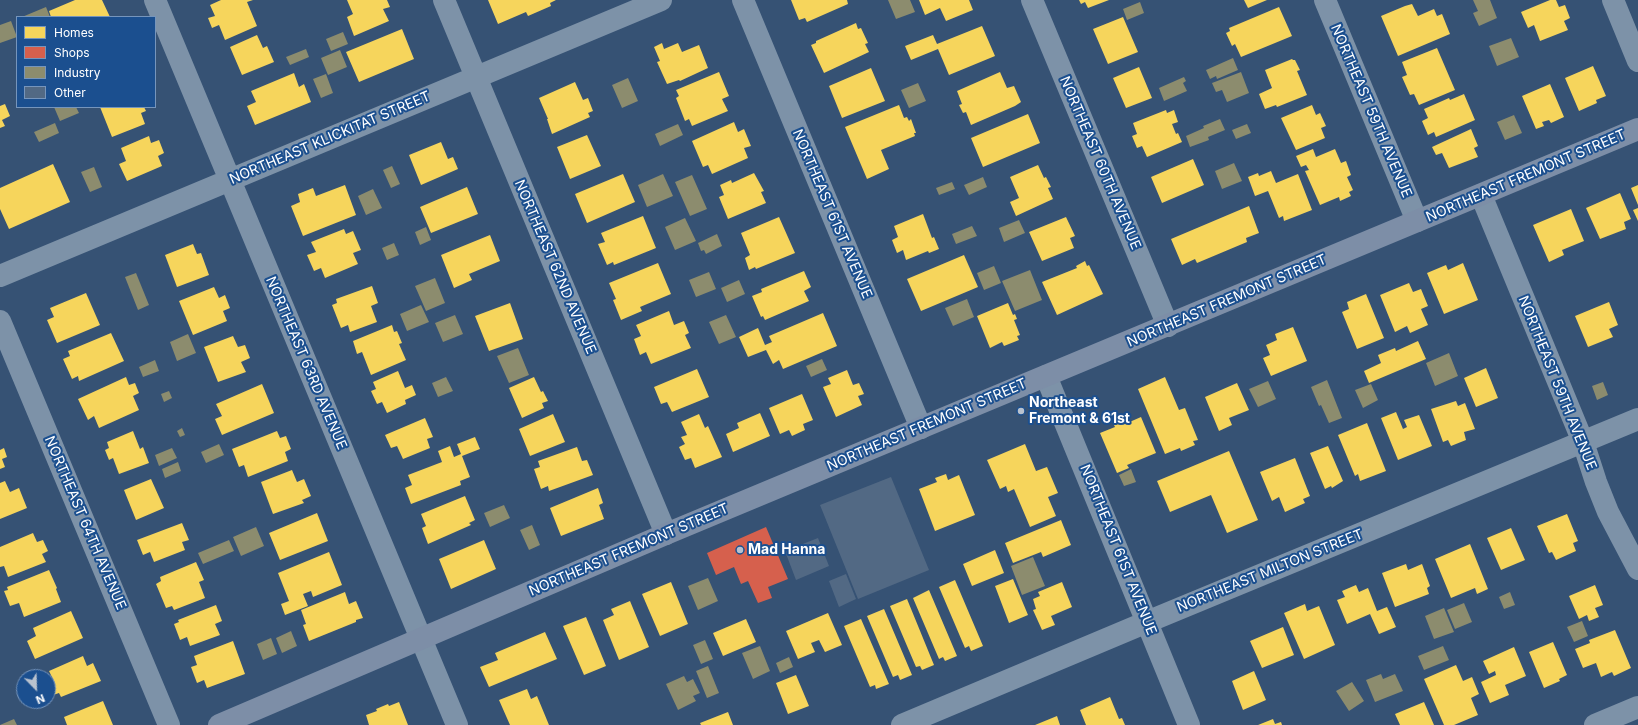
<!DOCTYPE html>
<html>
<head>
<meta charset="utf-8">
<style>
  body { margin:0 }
  #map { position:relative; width:1638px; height:725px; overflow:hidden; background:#365274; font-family:Inter,sans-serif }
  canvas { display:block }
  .legend { position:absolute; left:16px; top:16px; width:140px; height:92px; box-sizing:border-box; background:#1b4f8f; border:1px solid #7695bc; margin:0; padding:5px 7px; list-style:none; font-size:12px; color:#fff }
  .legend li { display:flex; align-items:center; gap:8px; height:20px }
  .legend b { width:20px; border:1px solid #7695bc }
  .north { position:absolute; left:16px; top:669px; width:40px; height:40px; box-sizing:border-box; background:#1b4f8f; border:1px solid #7695bc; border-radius:50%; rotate:157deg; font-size:11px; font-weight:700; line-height:16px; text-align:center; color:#fff }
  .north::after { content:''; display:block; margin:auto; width:14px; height:18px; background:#b9c2ce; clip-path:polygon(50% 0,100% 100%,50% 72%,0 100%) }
</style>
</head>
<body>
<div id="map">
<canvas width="1638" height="725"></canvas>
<ul class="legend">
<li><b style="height:11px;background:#f6d55c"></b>Homes</li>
<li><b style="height:11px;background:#d6604d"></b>Shops</li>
<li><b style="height:11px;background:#8c8c6e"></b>Industry</li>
<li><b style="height:11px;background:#526984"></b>Other</li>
</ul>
<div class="north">N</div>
</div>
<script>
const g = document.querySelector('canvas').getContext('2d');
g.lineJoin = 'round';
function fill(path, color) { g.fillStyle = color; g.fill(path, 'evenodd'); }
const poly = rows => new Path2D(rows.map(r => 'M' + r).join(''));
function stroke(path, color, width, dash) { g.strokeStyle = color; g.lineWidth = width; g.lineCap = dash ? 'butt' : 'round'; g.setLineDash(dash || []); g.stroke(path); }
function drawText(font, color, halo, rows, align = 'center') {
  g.font = font + ' Inter,sans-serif'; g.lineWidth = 4; g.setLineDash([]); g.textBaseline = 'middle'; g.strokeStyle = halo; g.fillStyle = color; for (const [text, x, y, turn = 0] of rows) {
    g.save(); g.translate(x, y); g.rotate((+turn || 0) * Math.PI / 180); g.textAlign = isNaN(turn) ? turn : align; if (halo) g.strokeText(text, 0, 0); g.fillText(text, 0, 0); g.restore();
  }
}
const homes = poly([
  [75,0,102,0,110,17,51,17,49,11],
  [221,0,253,0,247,2,257,26,225,40,219,25,212,28,208,18,215,16,210,5],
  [347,0,387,0,390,7,383,9,389,21,354,36,347,17,353,14],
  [488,0,556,0,550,3,551,6,528,16,526,12,498,24],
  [791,0,847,0,848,4,807,22,805,18,799,20],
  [919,0,969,0,973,10,946,21,940,8,925,15],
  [1079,0,1109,0,1088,8,1085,2,1081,4],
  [1244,0,1267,0,1248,8],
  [1550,0,1556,0,1559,7,1565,5,1570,18,1564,21,1568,30,1540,41,1534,25,1528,28,1521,12],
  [1412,4,1418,16,1434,9,1437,16,1442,14,1450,34,1398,56,1381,16,1405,6],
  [1279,7,1292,36,1241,57,1235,44,1232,46,1226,33,1230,31,1229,28],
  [1123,17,1138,52,1108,64,1093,29],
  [856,23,858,29,861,28,868,43,865,44,869,52,824,73,811,45,816,43,816,41],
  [982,26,995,56,949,75,938,49,911,60,905,46,933,35,937,44],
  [402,29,414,59,359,82,346,52],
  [257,35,263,48,267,46,274,62,242,75,230,47],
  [662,43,664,49,678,43,682,52,699,45,708,68,680,81,679,80,667,84,657,62,660,61,654,47],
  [1437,48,1455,90,1419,105,1414,94,1410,95,1402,77,1407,75,1402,62],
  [1292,59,1293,60,1295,60,1300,70,1297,71,1307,95,1277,107,1276,105,1265,109,1259,94,1272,88,1265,70],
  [1593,66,1606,96,1596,100,1597,103,1579,111,1565,78],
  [1139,67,1152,98,1126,108,1113,78],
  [871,68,885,101,842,118,829,86],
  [719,72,729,96,722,99,728,111,692,126,689,119,685,121,676,98,679,96,676,90],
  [1000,72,1007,88,1014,86,1021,102,1015,106,971,125,966,112,963,113,959,105,962,104,957,91],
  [294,73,299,87,304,84,311,102,255,125,247,106,256,102,251,91],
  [575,82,583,100,588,98,593,111,588,113,590,117,552,134,547,119,548,119,539,98],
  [1550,84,1564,117,1551,123,1549,120,1542,122,1544,126,1536,129,1522,96],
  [1464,94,1475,120,1436,137,1434,132,1428,135,1422,121,1428,118,1424,109,1449,98,1450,100],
  [5,104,10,116,2,120,5,126,0,128,0,106],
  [899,105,904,118,907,117,909,121,911,119,916,133,914,133,915,136,881,150,889,169,867,179,845,127],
  [1312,105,1316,115,1320,113,1326,126,1321,128,1325,138,1296,150,1281,118],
  [100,107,144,107,146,111,141,113,145,124,112,137],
  [1166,110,1167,113,1174,110,1178,122,1172,124,1176,134,1178,133,1182,142,1147,157,1142,146,1137,148,1132,136,1137,134,1133,123],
  [1028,114,1040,143,983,167,971,138],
  [734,122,738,132,744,129,751,146,744,148,748,158,712,174,708,165,703,167,692,141],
  [1471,129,1478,146,1474,148,1478,157,1449,168,1442,153,1436,155,1432,147],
  [587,135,601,166,570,179,557,147],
  [149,136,151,143,159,140,164,153,158,156,162,166,127,181,119,164,126,161,121,148],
  [441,142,448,159,453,157,458,169,421,185,409,155],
  [1313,149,1316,157,1335,149,1341,163,1346,161,1351,175,1347,177,1353,190,1349,192,1351,196,1340,201,1339,197,1320,205,1305,171,1309,170,1306,165,1301,167,1296,156],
  [1193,159,1204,185,1162,203,1151,177],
  [53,164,70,202,9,229,0,209,0,188],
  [1038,165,1044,178,1046,177,1051,187,1048,188,1053,199,1016,216,1010,202,1019,198,1010,177],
  [1271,171,1276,183,1298,174,1312,210,1284,221,1283,216,1279,218,1268,191,1255,196,1248,177,1258,173,1259,176],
  [754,173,764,191,761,192,766,203,728,219,719,197,724,195,720,185,731,180,732,183],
  [623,174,635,202,587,223,575,194],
  [345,185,356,215,303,236,291,206,300,202,298,194,313,188,316,196],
  [1638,185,1638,205,1631,188],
  [467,187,478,214,431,233,420,207],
  [1620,193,1631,219,1624,222,1626,229,1600,239,1586,208],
  [1249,206,1259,233,1246,238,1247,242,1197,263,1195,259,1182,265,1171,239],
  [1638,208,1638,221,1633,210],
  [1571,209,1584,241,1562,250,1564,255,1549,262,1533,225],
  [923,214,932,238,934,237,939,249,929,253,928,251,906,260,903,250,897,253,892,240,898,237,894,226],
  [643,216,656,248,614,265,613,262,607,265,598,244,605,242,601,233],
  [779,217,795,253,756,269,755,267,749,270,745,258,750,255,741,233],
  [1066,217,1075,236,1070,238,1074,248,1042,261,1029,232],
  [344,229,346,234,353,231,361,250,353,253,358,264,325,278,321,268,314,271,307,255,316,252,311,242],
  [490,235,500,261,469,274,472,280,454,288,441,255],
  [193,244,197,254,201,253,209,275,177,287,165,255],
  [964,255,978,287,921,311,907,279],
  [1085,261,1087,266,1089,265,1103,294,1057,315,1042,282,1077,268,1076,266],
  [658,263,671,294,640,307,642,311,621,320,613,300,616,299,609,283],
  [1463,263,1478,300,1444,314,1427,273,1446,265,1448,270],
  [804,271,811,287,804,291,809,301,765,320,763,316,761,317,752,296,762,292,761,289],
  [1409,283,1413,292,1421,289,1428,306,1421,309,1428,325,1410,333,1407,326,1395,332,1380,295],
  [372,286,378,303,371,306,377,322,350,332,348,325,341,328,332,305,337,303,336,299],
  [214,287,219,298,225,295,230,308,223,311,227,321,193,335,179,301],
  [86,293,100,325,57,343,47,320,54,317,50,308],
  [1366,294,1384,338,1357,349,1342,312,1349,309,1347,302],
  [1609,302,1618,325,1609,329,1613,337,1588,347,1575,316],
  [510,303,523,339,489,351,475,316],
  [1008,303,1013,315,1015,314,1017,319,1014,320,1020,335,1017,336,1019,340,1004,346,1002,342,990,348,977,316],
  [669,311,674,325,684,321,689,333,685,335,691,348,651,364,646,352,640,355,634,339,641,336,636,325],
  [823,313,837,346,783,369,779,360,773,364,766,350,748,357,739,337,758,328,765,345,772,342,769,336],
  [392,325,394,332,397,331,402,343,399,344,406,360,371,375,362,352,357,354,353,341],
  [1293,327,1307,361,1271,376,1263,358,1270,355,1266,345,1277,340,1275,334],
  [111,333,124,361,79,381,78,376,72,379,63,359,70,356,68,351],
  [233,336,238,347,245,345,250,358,241,362,246,372,218,382,204,347],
  [1418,341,1426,359,1369,383,1364,371,1381,363,1378,355,1395,348,1396,351],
  [1486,368,1498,398,1476,407,1464,378],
  [697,369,709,397,672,412,667,402,661,404,654,387],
  [847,370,853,385,859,383,864,394,858,396,862,405,836,417,823,387,831,384,828,378],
  [398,371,405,388,412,385,416,395,405,400,406,404,387,413,382,402,377,404,371,391,376,389,373,382],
  [126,377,129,385,135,383,139,393,133,396,139,410,99,428,94,416,88,420,78,399],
  [534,377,541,392,543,391,548,401,542,403,544,408,522,418,509,388],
  [1165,377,1179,410,1185,408,1198,440,1193,441,1195,445,1181,451,1180,448,1165,454,1138,389],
  [1237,383,1249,410,1229,418,1232,425,1219,431,1205,397],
  [262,384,274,413,222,435,215,419,222,416,216,404],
  [802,394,813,420,803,424,805,430,792,436,789,430,780,434,769,408],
  [1456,401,1458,406,1465,403,1475,429,1464,432,1466,440,1451,446,1448,440,1443,442,1431,409],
  [1396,412,1403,429,1407,427,1404,420,1419,415,1432,446,1398,460,1381,418],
  [760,413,770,436,733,452,726,434,739,428,737,423],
  [553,414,565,442,530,456,519,429],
  [699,414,705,428,708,426,722,457,695,468,691,458,685,460,679,447,685,444,681,437,687,435,681,422],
  [1141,417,1156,453,1127,465,1129,468,1117,473,1100,433,1115,427,1113,423,1123,420,1125,424],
  [425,418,433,437,427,439,430,448,403,459,397,446,391,448,385,435],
  [1367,423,1386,471,1360,481,1358,474,1355,476,1338,435],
  [133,431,140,449,143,447,149,463,119,474,113,458,109,460,105,450,109,448,107,442],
  [277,431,280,438,286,436,291,449,285,452,288,461,248,477,244,465,239,467,232,449],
  [475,437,480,449,462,456,470,477,460,481,461,485,411,504,405,488,412,485,408,475,442,462,438,451,450,446,454,457,461,454,457,444],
  [1025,444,1036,471,1047,467,1058,493,1048,497,1056,516,1030,527,1014,489,1008,492,1006,486,1000,489,987,460],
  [1328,446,1343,481,1332,488,1331,486,1325,489,1310,453],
  [577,447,582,461,587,460,593,475,549,491,548,486,541,489,534,469,540,467,538,461],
  [4,448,7,457,2,459,5,467,0,469,0,450],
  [1229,451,1258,520,1227,533,1211,495,1170,512,1157,481],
  [1295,458,1310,496,1303,499,1305,503,1285,512,1279,497,1272,501,1260,472],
  [292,470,297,482,304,479,311,496,302,500,304,503,273,514,261,482],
  [946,474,948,480,959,475,975,515,935,531,919,489,937,482,935,478],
  [151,479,164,508,136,520,124,490],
  [5,481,10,492,19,488,27,508,0,519,0,483],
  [598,488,603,503,599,505,604,519,561,536,550,508],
  [465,496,475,520,469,523,471,525,428,544,422,528,426,526,421,514],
  [317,513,328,541,280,560,269,533],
  [1567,514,1578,541,1573,543,1576,551,1556,560,1552,552,1549,553,1537,526],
  [1061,520,1071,545,1043,557,1041,552,1013,563,1005,543],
  [182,523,189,540,182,542,185,550,154,562,150,552,143,555,137,540],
  [1511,528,1525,560,1501,570,1487,538],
  [33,533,37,542,43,540,48,551,42,554,46,562,8,577,4,566,0,567,0,547],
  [484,540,496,569,451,589,439,559],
  [1470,544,1488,589,1477,594,1475,588,1451,598,1435,559],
  [995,550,1004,573,972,586,963,564],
  [329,552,342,585,313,597,311,591,303,594,308,606,285,615,281,604,289,601,278,573],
  [196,562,204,580,199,582,205,598,174,610,172,606,166,608,156,584,161,581,160,577],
  [1406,564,1408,570,1422,564,1430,586,1427,588,1429,594,1395,607,1382,573],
  [49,570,57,588,56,589,61,602,24,617,19,603,10,606,4,591,8,590,7,587],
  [1013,579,1028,615,1009,623,995,586],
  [955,580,983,646,971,651,969,646,965,648,939,587],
  [671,582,688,624,660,636,642,594],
  [1062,582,1072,607,1051,616,1055,625,1042,630,1033,610,1036,609,1033,599,1040,596,1038,592],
  [1356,585,1359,592,1368,588,1377,611,1387,607,1396,627,1379,634,1370,614,1347,624,1337,600,1345,597,1342,591],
  [1595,585,1603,605,1595,608,1599,617,1589,621,1587,615,1579,619,1569,596],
  [929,590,957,656,945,661,943,657,939,659,913,598],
  [345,592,349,604,356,601,363,618,356,620,356,622,309,641,303,625,306,624,301,610],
  [907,599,934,665,922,670,920,666,916,667,890,606],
  [630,601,649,647,619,660,603,620,614,615,611,609],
  [1305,604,1307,611,1319,606,1335,645,1304,659,1284,613],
  [216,605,222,621,215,624,220,635,190,646,187,637,180,640,174,624,179,622,178,620],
  [884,609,912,675,900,680,898,675,893,677,867,616],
  [71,611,83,638,35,659,27,641,36,636,33,628],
  [828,613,842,645,825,652,819,640,811,643,815,652,798,659,786,631],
  [586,617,606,666,584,675,563,626],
  [746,619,756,642,723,656,713,633],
  [861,619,889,684,876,689,875,685,870,687,844,626],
  [1283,627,1294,655,1262,668,1250,641],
  [1615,630,1631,668,1614,676,1612,672,1601,677,1596,663,1583,668,1575,649,1590,643,1589,640],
  [545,632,557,659,489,687,480,667,498,660,495,653],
  [233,641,245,674,207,688,204,680,197,683,191,667,197,665,194,656],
  [1553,642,1567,675,1559,679,1560,681,1544,688,1529,652],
  [1514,647,1526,676,1505,685,1509,695,1490,703,1481,682,1496,675,1495,671,1489,674,1483,661],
  [83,656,87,666,93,663,101,681,61,697,59,693,53,695,49,686,55,683,49,671],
  [1456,665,1463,681,1472,677,1479,694,1471,698,1478,715,1454,725,1444,725,1424,679],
  [1254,671,1266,700,1243,710,1232,681],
  [796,675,809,706,788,714,776,683],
  [527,689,531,699,537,696,549,725,510,725,499,700],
  [1110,697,1119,719,1122,718,1125,725,1086,725,1080,710],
  [103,701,113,725,67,725,64,717],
  [399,702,408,725,369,725,366,715,377,711,376,709,388,704,389,706],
  [1424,702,1434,725,1400,725,1395,714],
  [728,712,733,725,701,725,700,723],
  [1057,716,1060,725,1035,725],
  [1273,719,1275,724,1281,722,1282,725,1258,725]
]);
const shops = poly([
  [766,527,788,579,768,587,772,598,758,603,748,581,741,584,734,567,716,575,707,553]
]);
const industry = poly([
  [888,0,910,0,915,12,896,19],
  [1473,0,1490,0,1497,18,1479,26,1473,13,1478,11],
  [1140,2,1144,13,1127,20,1123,9],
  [46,7,50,17,22,17],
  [11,21,17,37,0,43,0,25],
  [343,32,348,44,331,51,326,39],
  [1511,38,1519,57,1497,66,1489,46],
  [306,49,309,57,290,65,286,57],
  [340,50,347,67,328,75,321,58],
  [1233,58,1238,70,1217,79,1216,76,1210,79,1206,70],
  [1241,72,1249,93,1227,102,1222,90,1216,92,1212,83],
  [326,74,333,93,321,98,313,79],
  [1184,77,1186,81,1183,83,1187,91,1164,101,1159,88],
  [628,78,638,101,622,108,612,85],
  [918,83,926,101,909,108,901,90],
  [54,107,76,107,79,113,60,121],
  [1514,115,1522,133,1505,140,1497,122],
  [1220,119,1225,130,1208,137,1209,140,1190,147,1186,136,1204,128,1203,126],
  [55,123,59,133,39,142,34,132],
  [678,124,683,135,660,146,655,134],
  [1247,124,1251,133,1236,139,1232,130],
  [1234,163,1242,181,1222,189,1215,171],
  [392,166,400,184,391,188,383,170],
  [94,167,102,187,90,192,81,172],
  [663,174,673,196,647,207,638,185],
  [692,175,707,209,690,216,675,182],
  [983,177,987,187,969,195,964,185],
  [952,182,955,189,939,195,936,188],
  [373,189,382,208,366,215,358,196],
  [685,218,696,241,675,250,665,227],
  [1019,220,1025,233,1004,242,999,228],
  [972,226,977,236,956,244,952,234],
  [426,227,431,240,420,245,415,232],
  [717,234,722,246,706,254,704,250,701,251,698,243],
  [394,243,399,255,387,260,382,248],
  [994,266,1001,283,984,290,977,273],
  [1030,270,1042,300,1015,311,1002,281],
  [709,272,716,289,696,297,689,280],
  [136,273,149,305,138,310,125,277],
  [435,278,445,303,426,311,415,286],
  [739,280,745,294,727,302,721,288],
  [967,299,974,317,953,326,945,308],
  [421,305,429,322,407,331,400,314],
  [455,315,463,334,443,342,435,323],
  [726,315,736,337,719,344,709,322],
  [188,334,196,353,177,361,170,342],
  [518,348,529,375,509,383,497,356],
  [1449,353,1458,376,1435,386,1426,363],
  [822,359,827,370,811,377,806,366],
  [155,360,159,371,143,377,139,367],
  [446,377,453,391,438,397,432,383],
  [1327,380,1342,418,1329,423,1321,405,1319,406,1311,387],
  [1268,381,1276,399,1258,407,1249,389],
  [1603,382,1608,395,1597,400,1592,386],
  [1371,384,1378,400,1363,408,1355,390],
  [169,391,172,398,164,402,161,394],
  [182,428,185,435,180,437,177,431],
  [219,444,224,455,206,463,201,452],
  [172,448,177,458,159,466,155,455],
  [178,462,181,471,165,478,162,469],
  [1131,469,1136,482,1124,486,1119,475],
  [504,505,510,518,490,527,484,513],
  [532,525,540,545,529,550,520,530],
  [256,527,264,546,241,556,233,537],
  [229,540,234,551,203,564,198,553],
  [1033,557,1045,586,1022,595,1011,566],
  [708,578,718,601,698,610,688,586],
  [1510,592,1515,605,1504,609,1499,597],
  [1464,603,1472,622,1455,629,1447,610],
  [1444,608,1454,632,1434,639,1425,616],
  [1582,621,1588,636,1574,642,1567,627],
  [291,631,297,646,282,653,276,638],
  [271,638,277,654,263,660,257,644],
  [705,640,713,659,701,664,693,645],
  [760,646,770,671,753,679,742,653],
  [1443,646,1449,660,1424,670,1418,656],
  [789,657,793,667,780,673,776,663],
  [708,666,719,693,707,698,696,671],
  [1381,674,1383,679,1395,674,1403,691,1375,702,1366,680],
  [684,676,687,682,693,679,700,693,693,696,696,701,678,710,666,684],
  [1352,682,1364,701,1349,711,1336,691],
  [14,719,17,725,0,725]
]);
const building = poly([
  [891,477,929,570,858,599,820,505],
  [818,538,829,566,796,580,785,551],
  [846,574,856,599,839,607,829,581]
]);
const minor = poly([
  [155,0,457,725],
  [444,0,666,534],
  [743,0,921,428],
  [1032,0,1168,326],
  [1325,0,1417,221],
  [1613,0,1638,61],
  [1481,195,1583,442,1596,482,1608,512,1638,569],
  [0,276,661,0],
  [0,321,169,725],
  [1046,376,1189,725],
  [902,725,1147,622,1638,419],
  [1595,725,1638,707]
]);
const major = poly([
  [219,725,666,534,1638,129]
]);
const markers = [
  [1021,411,4,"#b9c2ce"],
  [740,550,4,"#b9c2ce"]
];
const streetNames = [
  ["NORTHEAST 59TH AVENUE",1371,111,67],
  ["NORTHEAST KLICKITAT STREET",330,138,-23],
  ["NORTHEAST 60TH AVENUE",1100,163,67],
  ["NORTHEAST FREMONT STREET",1526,176,-23],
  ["NORTHEAST 61ST AVENUE",832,214,67],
  ["NORTHEAST 62ND AVENUE",555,267,67],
  ["NORTHEAST FREMONT STREET",1227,301,-23],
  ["NORTHEAST 63RD AVENUE",306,363,67],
  ["NORTHEAST 59TH AVENUE",1557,383,68],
  ["NORTHEAST FREMONT STREET",927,425,-23],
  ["NORTHEAST 64TH AVENUE",85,523,67],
  ["NORTHEAST FREMONT STREET",629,550,-23],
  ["NORTHEAST 61ST AVENUE",1118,550,68],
  ["NORTHEAST MILTON STREET",1270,571,-22]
];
const poiNames = [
  ["Northeast",1029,403],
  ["Fremont & 61st",1029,419],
  ["Mad Hanna",748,550]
];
fill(homes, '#f6d55c');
fill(shops, '#d6604d');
fill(industry, '#8c8c6e');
fill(building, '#526984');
stroke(minor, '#7d92a8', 22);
stroke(major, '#7d8ea7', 22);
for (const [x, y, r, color] of markers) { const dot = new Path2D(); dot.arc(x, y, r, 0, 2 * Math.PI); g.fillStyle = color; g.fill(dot); stroke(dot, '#1b4f8f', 1.5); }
drawText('14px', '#fff', '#1b4f8f', streetNames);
drawText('bold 14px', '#fff', '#1b4f8f', poiNames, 'left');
</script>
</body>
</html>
